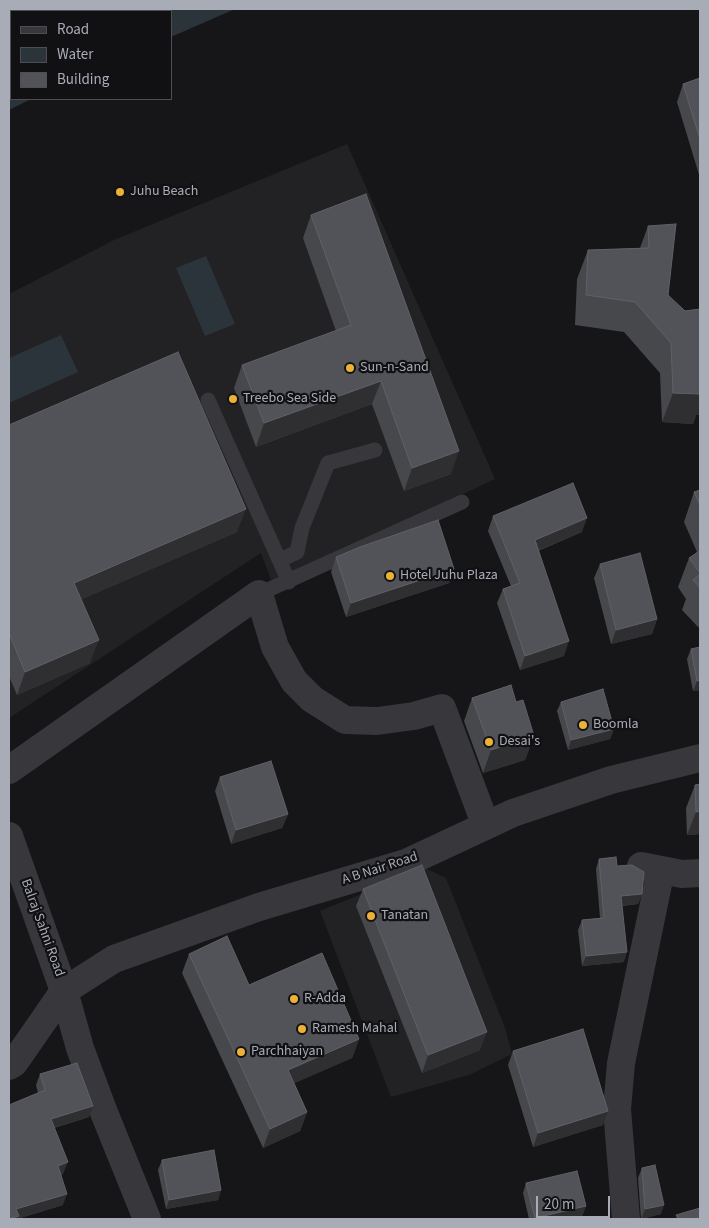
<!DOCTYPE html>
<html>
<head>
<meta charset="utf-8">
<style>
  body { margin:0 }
  #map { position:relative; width:709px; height:1228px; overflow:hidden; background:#161517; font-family:"Source Sans 3",sans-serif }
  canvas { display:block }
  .frame { position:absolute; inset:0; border:10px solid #a8acb7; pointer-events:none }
  .legend { position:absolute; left:10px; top:10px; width:162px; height:90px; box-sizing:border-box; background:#111012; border:1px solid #4d4e54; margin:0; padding:6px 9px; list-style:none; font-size:15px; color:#a8acb7 }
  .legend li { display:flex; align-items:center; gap:10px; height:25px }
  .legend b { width:25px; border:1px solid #4d4e54 }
  .scale { position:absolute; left:536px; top:1196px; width:74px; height:22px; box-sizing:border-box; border:2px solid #a8acb7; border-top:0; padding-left:6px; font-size:15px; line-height:18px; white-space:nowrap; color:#a8acb7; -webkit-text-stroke:4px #111012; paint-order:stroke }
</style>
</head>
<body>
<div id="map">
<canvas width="709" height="1228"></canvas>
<div class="frame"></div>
<ul class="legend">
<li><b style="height:6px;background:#37373c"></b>Road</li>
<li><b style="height:14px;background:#2c343b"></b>Water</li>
<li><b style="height:14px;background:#525358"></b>Building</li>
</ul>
<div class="scale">20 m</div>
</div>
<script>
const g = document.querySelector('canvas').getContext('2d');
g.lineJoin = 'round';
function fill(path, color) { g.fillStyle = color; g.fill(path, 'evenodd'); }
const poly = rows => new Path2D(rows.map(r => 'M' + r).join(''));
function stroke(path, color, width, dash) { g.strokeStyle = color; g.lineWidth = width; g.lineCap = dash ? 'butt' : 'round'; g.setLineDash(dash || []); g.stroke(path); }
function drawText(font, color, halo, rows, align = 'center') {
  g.font = font + ' "Source Sans 3",sans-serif'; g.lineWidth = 4.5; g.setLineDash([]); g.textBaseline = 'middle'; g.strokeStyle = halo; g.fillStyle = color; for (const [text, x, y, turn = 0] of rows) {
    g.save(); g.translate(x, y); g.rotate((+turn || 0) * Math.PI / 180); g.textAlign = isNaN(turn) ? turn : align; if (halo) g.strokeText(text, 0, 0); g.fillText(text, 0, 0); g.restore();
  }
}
const built = poly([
  [347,144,495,479,273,585,261,553,9,718,9,294,114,240],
  [425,868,446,878,505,1028,512,1054,469,1075,391,1097,320,911]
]);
const water = poly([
  [9,9,235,9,171,37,171,11,11,11,11,99,31,99,9,110],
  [206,256,235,324,205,336,176,268],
  [61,335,78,372,9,403,9,358]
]);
const service = poly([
  [208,400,289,582],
  [281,560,297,552,302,528,328,463,375,450],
  [259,594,462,502]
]);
const minor = poly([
  [9,770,259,594,275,647,294,681,312,699,345,720,377,721,414,716,442,708,486,826],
  [9,836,64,991,80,1048,103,1110,147,1219],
  [641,866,682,874,700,873],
  [9,1066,14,1063,64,991,114,959,259,907,406,863,513,813,611,780,700,758],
  [626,1219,617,1109,621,1063,661,870]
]);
const wall = poly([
  [700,78,700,178,677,102,683,84],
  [311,215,451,474,404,491,372,404,256,447,234,388,242,365,336,331,303,238],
  [648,226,668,295,696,415,693,424,662,422,660,373,624,332,575,325,577,279,588,250,640,248],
  [9,425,237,532,82,599,90,663,17,695,9,676],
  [700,490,700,626,698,627,682,610,686,599,678,587,689,558,697,552,684,522,694,492],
  [493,516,582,532,538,551,564,656,520,670,497,603,503,589,511,586,488,531],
  [336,557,454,569,449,583,346,617,331,572],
  [600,564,657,619,652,634,611,644,594,578],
  [691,649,700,690,693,691,687,659],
  [472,698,516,702,534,736,525,760,483,773,464,721],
  [561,702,614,729,610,739,568,750,557,711],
  [220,777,288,814,282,828,231,844,215,791],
  [695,785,700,834,687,835,686,808],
  [599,859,617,866,642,894,638,904,622,906,624,962,582,966,578,930,582,920,600,918,596,869],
  [363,889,480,1050,422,1073,356,906],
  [189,954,249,985,359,1039,352,1058,294,1083,307,1112,300,1131,263,1148,182,973],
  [513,1051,603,1125,533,1147,508,1065],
  [40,1074,89,1117,54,1128,63,1174,61,1175,63,1205,17,1219,38,1093,36,1085],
  [162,1160,221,1190,218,1200,166,1209,158,1170],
  [642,1168,661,1214,641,1219,638,1178],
  [526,1183,586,1206,582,1216,568,1219,529,1219,523,1193]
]);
const shadedWall = poly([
  [381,381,372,404,256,447,264,423],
  [673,393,700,394,700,415,696,415,693,424,662,422],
  [459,451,451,474,404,491,412,468],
  [246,509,237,532,66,606,74,583],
  [587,518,582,532,529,554,535,540],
  [454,569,449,583,346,617,351,603],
  [657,619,652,634,611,644,616,630],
  [99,640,90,663,17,695,25,672],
  [569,641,564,656,520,670,525,656],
  [700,680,700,690,693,691,697,681],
  [614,729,610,739,568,750,571,740],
  [534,736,525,760,483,773,491,750],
  [700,811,700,834,687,835,696,812],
  [288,814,282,828,231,844,236,830],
  [642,894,638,904,617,906,621,896],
  [627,952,624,962,582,966,586,956],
  [487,1032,480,1050,422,1073,428,1055],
  [359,1039,352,1058,281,1089,288,1070],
  [93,1106,89,1117,46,1130,51,1119],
  [608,1111,603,1125,533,1147,538,1133],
  [307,1112,300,1131,263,1148,270,1129],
  [68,1162,63,1174,54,1177,58,1166],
  [221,1190,218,1200,166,1209,169,1200],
  [67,1194,63,1205,17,1219,9,1219,16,1209],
  [664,1205,661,1214,641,1219,645,1209],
  [586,1206,582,1216,568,1219,534,1219,535,1218]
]);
const building = poly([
  [700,78,700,139,683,84,700,78],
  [366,194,459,451,412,468,381,381,264,423,242,365,351,325,311,215,366,194],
  [676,224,668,295,685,311,700,309,700,394,673,393,671,343,635,302,586,295,588,250,649,248,648,226,676,224],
  [178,352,246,509,74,583,99,640,25,672,9,633,9,425,178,352],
  [573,483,587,518,535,540,569,641,525,656,503,589,520,583,493,516,573,483],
  [700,490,700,505,694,492,700,490],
  [438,520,454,569,351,603,336,557,360,547,438,520],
  [700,551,700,573,689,558,700,551],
  [640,553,657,619,616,630,600,564,640,553],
  [700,574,700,588,693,580,700,574],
  [700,647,700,680,697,681,691,649,700,647],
  [511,685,516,702,523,700,534,736,491,750,472,698,511,685],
  [603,689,614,729,571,740,561,702,603,689],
  [271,761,288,814,236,830,220,777,271,761],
  [700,784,700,811,696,812,695,785,700,784],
  [616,857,617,866,632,865,644,872,642,894,621,896,627,952,586,956,582,920,604,918,599,859,616,857],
  [422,865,487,1032,428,1055,363,889,422,865],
  [227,936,249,985,322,953,359,1039,288,1070,307,1112,270,1129,189,954,227,936],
  [583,1029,608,1111,538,1133,513,1051,583,1029],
  [77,1063,93,1106,51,1119,68,1162,58,1166,67,1194,16,1209,19,1216,9,1219,9,1105,45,1090,40,1074,77,1063],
  [214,1150,221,1190,169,1200,162,1160,214,1150],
  [655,1165,664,1205,645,1209,642,1168,655,1165],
  [577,1171,586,1206,535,1218,526,1183,577,1171],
  [700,1208,700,1219,678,1219,676,1215,700,1208]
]);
const markers = [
  [120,192,5,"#ecb238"],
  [350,368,5,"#ecb238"],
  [233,399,5,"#ecb238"],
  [390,576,5,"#ecb238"],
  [583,725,5,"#ecb238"],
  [489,742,5,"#ecb238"],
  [371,916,5,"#ecb238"],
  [294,999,5,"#ecb238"],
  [302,1029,5,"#ecb238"],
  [241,1052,5,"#ecb238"]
];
const poiNames = [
  ["Juhu Beach",130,192],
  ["Sun-n-Sand",360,368],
  ["Treebo Sea Side",243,399],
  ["Hotel Juhu Plaza",400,576],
  ["Boomla",593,725],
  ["Desai's",499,742],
  ["Tanatan",381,916],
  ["R-Adda",304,999],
  ["Ramesh Mahal",312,1029],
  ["Parchhaiyan",251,1052]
];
const streetNames = [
  ["A B Nair Road",380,869,-18],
  ["Balraj Sahni Road",42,928,70]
];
fill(built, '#222224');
fill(water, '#2c343b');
stroke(service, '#37373c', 15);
stroke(minor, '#37373c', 28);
fill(wall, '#47484c');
fill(shadedWall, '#2f2f32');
fill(building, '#525358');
stroke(building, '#5f6166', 1);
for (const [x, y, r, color] of markers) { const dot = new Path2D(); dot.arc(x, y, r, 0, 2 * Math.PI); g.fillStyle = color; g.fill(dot); stroke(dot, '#111012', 2); }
drawText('14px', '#a8acb7', '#111012', poiNames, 'left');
drawText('14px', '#a8acb7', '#111012', streetNames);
</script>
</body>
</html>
